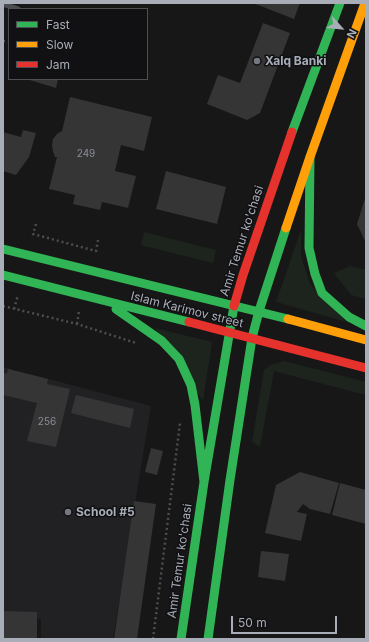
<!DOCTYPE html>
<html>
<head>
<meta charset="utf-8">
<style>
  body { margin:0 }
  #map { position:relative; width:369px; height:642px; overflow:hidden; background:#171717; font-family:Inter,sans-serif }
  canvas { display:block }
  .frame { position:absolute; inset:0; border:4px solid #a8adb8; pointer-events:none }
  .legend { position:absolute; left:8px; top:8px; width:140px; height:72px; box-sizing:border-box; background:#111113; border:1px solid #4d4f55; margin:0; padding:5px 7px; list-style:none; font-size:12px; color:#a8adb8 }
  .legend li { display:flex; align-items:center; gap:8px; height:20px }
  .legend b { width:20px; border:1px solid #4d4f55 }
  .north { position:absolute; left:321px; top:8px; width:40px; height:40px; -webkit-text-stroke:3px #111113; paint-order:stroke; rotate:117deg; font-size:11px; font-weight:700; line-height:16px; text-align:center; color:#a8adb8 }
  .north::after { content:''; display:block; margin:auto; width:14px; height:18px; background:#a8adb8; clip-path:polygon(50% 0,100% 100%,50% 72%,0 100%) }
  .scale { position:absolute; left:231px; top:616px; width:106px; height:18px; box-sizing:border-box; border:2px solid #a8adb8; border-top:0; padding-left:5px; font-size:12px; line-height:14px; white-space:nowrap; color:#a8adb8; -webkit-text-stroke:3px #111113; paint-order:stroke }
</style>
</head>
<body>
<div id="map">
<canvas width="369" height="642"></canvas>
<div class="frame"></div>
<ul class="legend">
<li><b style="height:5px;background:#30b455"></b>Fast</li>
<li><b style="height:5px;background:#ff9f0a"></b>Slow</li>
<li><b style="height:5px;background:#e5322d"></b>Jam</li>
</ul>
<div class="north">N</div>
<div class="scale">50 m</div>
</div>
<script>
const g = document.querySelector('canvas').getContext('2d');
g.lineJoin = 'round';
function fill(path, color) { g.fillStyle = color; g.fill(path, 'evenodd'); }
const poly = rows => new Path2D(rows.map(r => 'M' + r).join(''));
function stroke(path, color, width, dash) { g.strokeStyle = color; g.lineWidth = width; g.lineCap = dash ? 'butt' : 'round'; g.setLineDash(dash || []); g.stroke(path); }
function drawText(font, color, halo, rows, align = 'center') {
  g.font = font + ' Inter,sans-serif'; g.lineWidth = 3; g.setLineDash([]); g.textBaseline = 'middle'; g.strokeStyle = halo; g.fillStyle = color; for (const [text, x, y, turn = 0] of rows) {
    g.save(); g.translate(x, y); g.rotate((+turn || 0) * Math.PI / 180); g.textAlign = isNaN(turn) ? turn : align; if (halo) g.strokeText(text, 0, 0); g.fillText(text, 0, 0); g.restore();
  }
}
const built = poly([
  [3,367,151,406,113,639,41,639,41,619,3,618]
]);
const green = poly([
  [301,230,301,256,310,284,347,322,276,302],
  [144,232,216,250,213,263,141,245],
  [350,266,366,270,366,299,351,295,334,273],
  [155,328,212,342,203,401],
  [284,361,366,382,366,395,274,371,260,447,252,442,264,370,271,365]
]);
const building = poly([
  [253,3,300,3,294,19],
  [263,23,290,33,260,113,247,120,207,104,218,75,240,83],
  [26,79,58,79,56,88],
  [70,97,152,117,144,151,121,145,115,171,136,176,128,208,102,202,100,210,73,204,75,195,49,189,57,157,55,157,53,151,52,145,53,139,57,134,62,131],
  [23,130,36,133,29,157,16,175,3,171,3,132,21,137],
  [166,171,226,187,217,224,156,209],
  [366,195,366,243,357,224],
  [8,369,48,379,47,384,70,389,56,447,27,441,37,403,3,395,3,372,7,374],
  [76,395,134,409,130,428,71,413],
  [151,448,163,451,157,475,145,472],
  [300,472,339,483,330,514,310,509,303,504,297,512,307,514,301,541,265,533,276,485],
  [340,483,366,490,366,524,332,515],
  [134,501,156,504,137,639,114,639],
  [261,551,289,554,285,581,258,577],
  [3,611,37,612,37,639,3,639]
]);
const path = poly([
  [3,41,9,42],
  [36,224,33,234,96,251,98,240],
  [3,306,77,324,136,343],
  [14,309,18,295],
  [77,324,79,311],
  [153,639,180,423]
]);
const lane = poly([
  [3,4,18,9]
]);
const fast = poly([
  [292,132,340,3],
  [310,157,309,248,315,274,322,293,349,317,366,326],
  [3,249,288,319],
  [3,275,189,322],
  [116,309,162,341,179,359,191,385,195,405,204,482],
  [181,639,204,482,234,306],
  [208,639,230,480,252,338,259,311,286,228]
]);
const slow = poly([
  [286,228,310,157,365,3],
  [288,319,366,340]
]);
const jam = poly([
  [234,306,243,275,292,132],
  [189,322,366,368]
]);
const markers = [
  [257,61,4,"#757880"],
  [68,512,4,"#757880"]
];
const numberNames = [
  ["249",86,154],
  ["256",47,422]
];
const poiNames = [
  ["Xalq Banki",265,61],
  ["School #5",76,512]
];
const streetNames = [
  ["Amir Temur ko'chasi",242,241,-72],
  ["Islam Karimov street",187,310,14],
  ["Amir Temur ko'chasi",180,561,-82]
];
fill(built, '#212123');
fill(green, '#1d241e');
fill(building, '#353536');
stroke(path, '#4d4e52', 2.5, [2, 3]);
stroke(lane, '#4b4c50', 5.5);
stroke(fast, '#30b455', 9);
stroke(slow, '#ff9f0a', 9);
stroke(jam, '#e5322d', 9);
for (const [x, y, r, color] of markers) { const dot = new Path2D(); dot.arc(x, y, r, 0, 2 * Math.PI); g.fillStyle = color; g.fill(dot); stroke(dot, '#111113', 1.5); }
drawText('10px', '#8b8f98', null, numberNames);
drawText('bold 12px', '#a8adb8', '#111113', poiNames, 'left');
drawText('12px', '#a8adb8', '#111113', streetNames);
</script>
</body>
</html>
